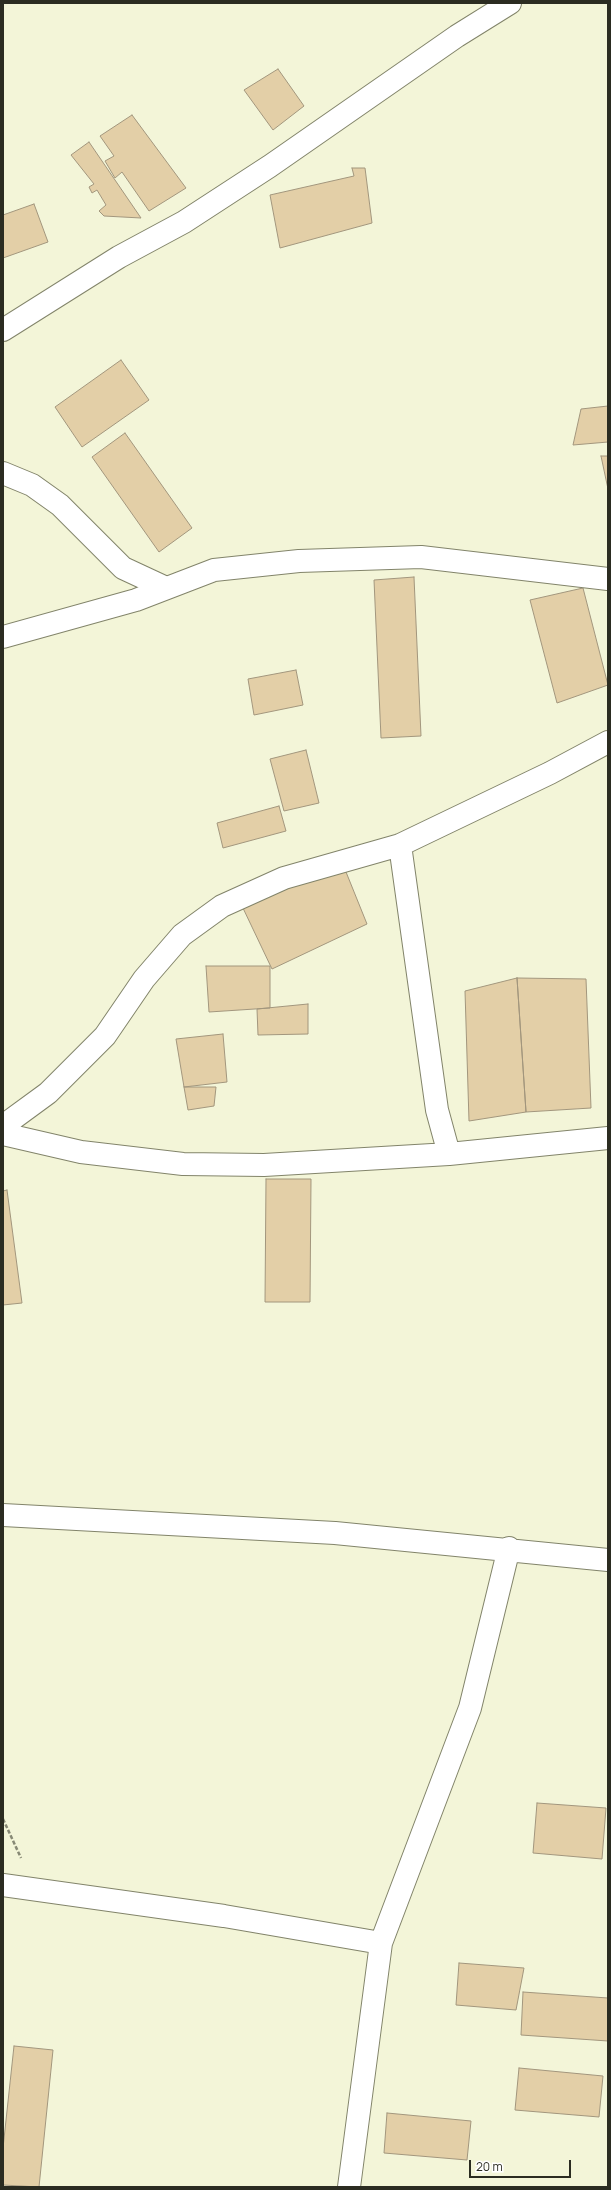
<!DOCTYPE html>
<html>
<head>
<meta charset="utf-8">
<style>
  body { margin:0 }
  #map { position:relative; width:611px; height:2190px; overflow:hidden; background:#f3f5d8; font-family:Manrope,sans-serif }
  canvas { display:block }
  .frame { position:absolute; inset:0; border:4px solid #2b2c21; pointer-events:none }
  .scale { position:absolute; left:469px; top:2160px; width:102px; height:18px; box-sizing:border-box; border:2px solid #2b2c21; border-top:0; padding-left:5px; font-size:12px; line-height:14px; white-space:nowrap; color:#2b2c21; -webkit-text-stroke:3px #fff; paint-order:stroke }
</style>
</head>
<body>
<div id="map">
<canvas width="611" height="2190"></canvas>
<div class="frame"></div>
<div class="scale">20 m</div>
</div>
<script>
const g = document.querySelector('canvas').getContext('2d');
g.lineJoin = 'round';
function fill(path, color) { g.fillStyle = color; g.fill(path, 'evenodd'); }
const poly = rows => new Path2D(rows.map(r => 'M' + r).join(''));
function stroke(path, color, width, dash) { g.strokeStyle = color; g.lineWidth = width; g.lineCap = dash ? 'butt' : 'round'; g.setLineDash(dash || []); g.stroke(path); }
const building = poly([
  [278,69,304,106,273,130,244,90,278,69],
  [132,115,186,188,149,211,122,172,115,178,105,161,114,156,100,136,132,115],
  [89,142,141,218,104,216,99,211,106,205,97,190,92,193,89,187,94,184,71,155,89,142],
  [352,168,365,168,372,223,280,248,270,195,354,176,352,168],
  [34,204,48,242,3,258,3,215,34,204],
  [121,360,149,400,82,447,55,407,121,360],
  [608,406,608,442,573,445,581,409,608,406],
  [125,433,192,528,159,552,92,457,125,433],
  [601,456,608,456,608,489,601,456],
  [414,577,421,736,381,738,374,580,414,577],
  [583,588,608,685,557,703,530,600,583,588],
  [296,670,303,705,254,715,248,679,296,670],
  [306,750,319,803,284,811,270,759,306,750],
  [279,806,286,831,223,848,217,823,279,806],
  [344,867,367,924,272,969,242,906,344,867],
  [206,966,270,966,270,1008,209,1012,206,966],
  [517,978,586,979,591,1108,526,1112,517,978],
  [517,978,526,1112,469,1121,465,991,517,978],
  [308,1004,308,1034,258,1035,257,1009,308,1004],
  [223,1034,227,1082,184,1087,176,1039,223,1034],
  [184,1087,216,1087,214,1106,188,1110,184,1087],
  [266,1179,311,1179,310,1302,265,1302,266,1179],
  [7,1190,22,1303,3,1305,3,1191,7,1190],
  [537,1803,606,1808,602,1859,533,1853,537,1803],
  [459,1963,524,1968,516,2010,456,2005,459,1963],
  [523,1992,608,1998,608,2041,521,2035,523,1992],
  [14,2046,53,2050,39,2187,3,2185,3,2148,14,2046],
  [519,2068,603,2076,599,2117,515,2110,519,2068],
  [387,2113,471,2121,467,2160,384,2153,387,2113]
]);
const path = poly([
  [3,1819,21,1858]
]);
const minor = poly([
  [3,330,119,257,184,222,270,166,457,36,510,3],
  [3,473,32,485,60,505,123,568,166,588],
  [3,637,136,600,214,570,299,561,421,557,608,579],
  [400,845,437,1110,449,1154],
  [3,1126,48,1093,105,1036,144,979,182,935,222,906,284,878,400,845,550,773,608,742],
  [3,1134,81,1152,183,1164,264,1165,449,1154,608,1138],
  [3,1515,335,1533,608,1560],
  [3,1885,224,1916,381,1943],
  [349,2187,381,1943,470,1708,509,1548]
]);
fill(building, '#e3cfa7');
stroke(building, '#a2967d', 1);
stroke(minor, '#82846a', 24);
stroke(path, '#878975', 2.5, [4, 2]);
stroke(minor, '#fff', 22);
</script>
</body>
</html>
